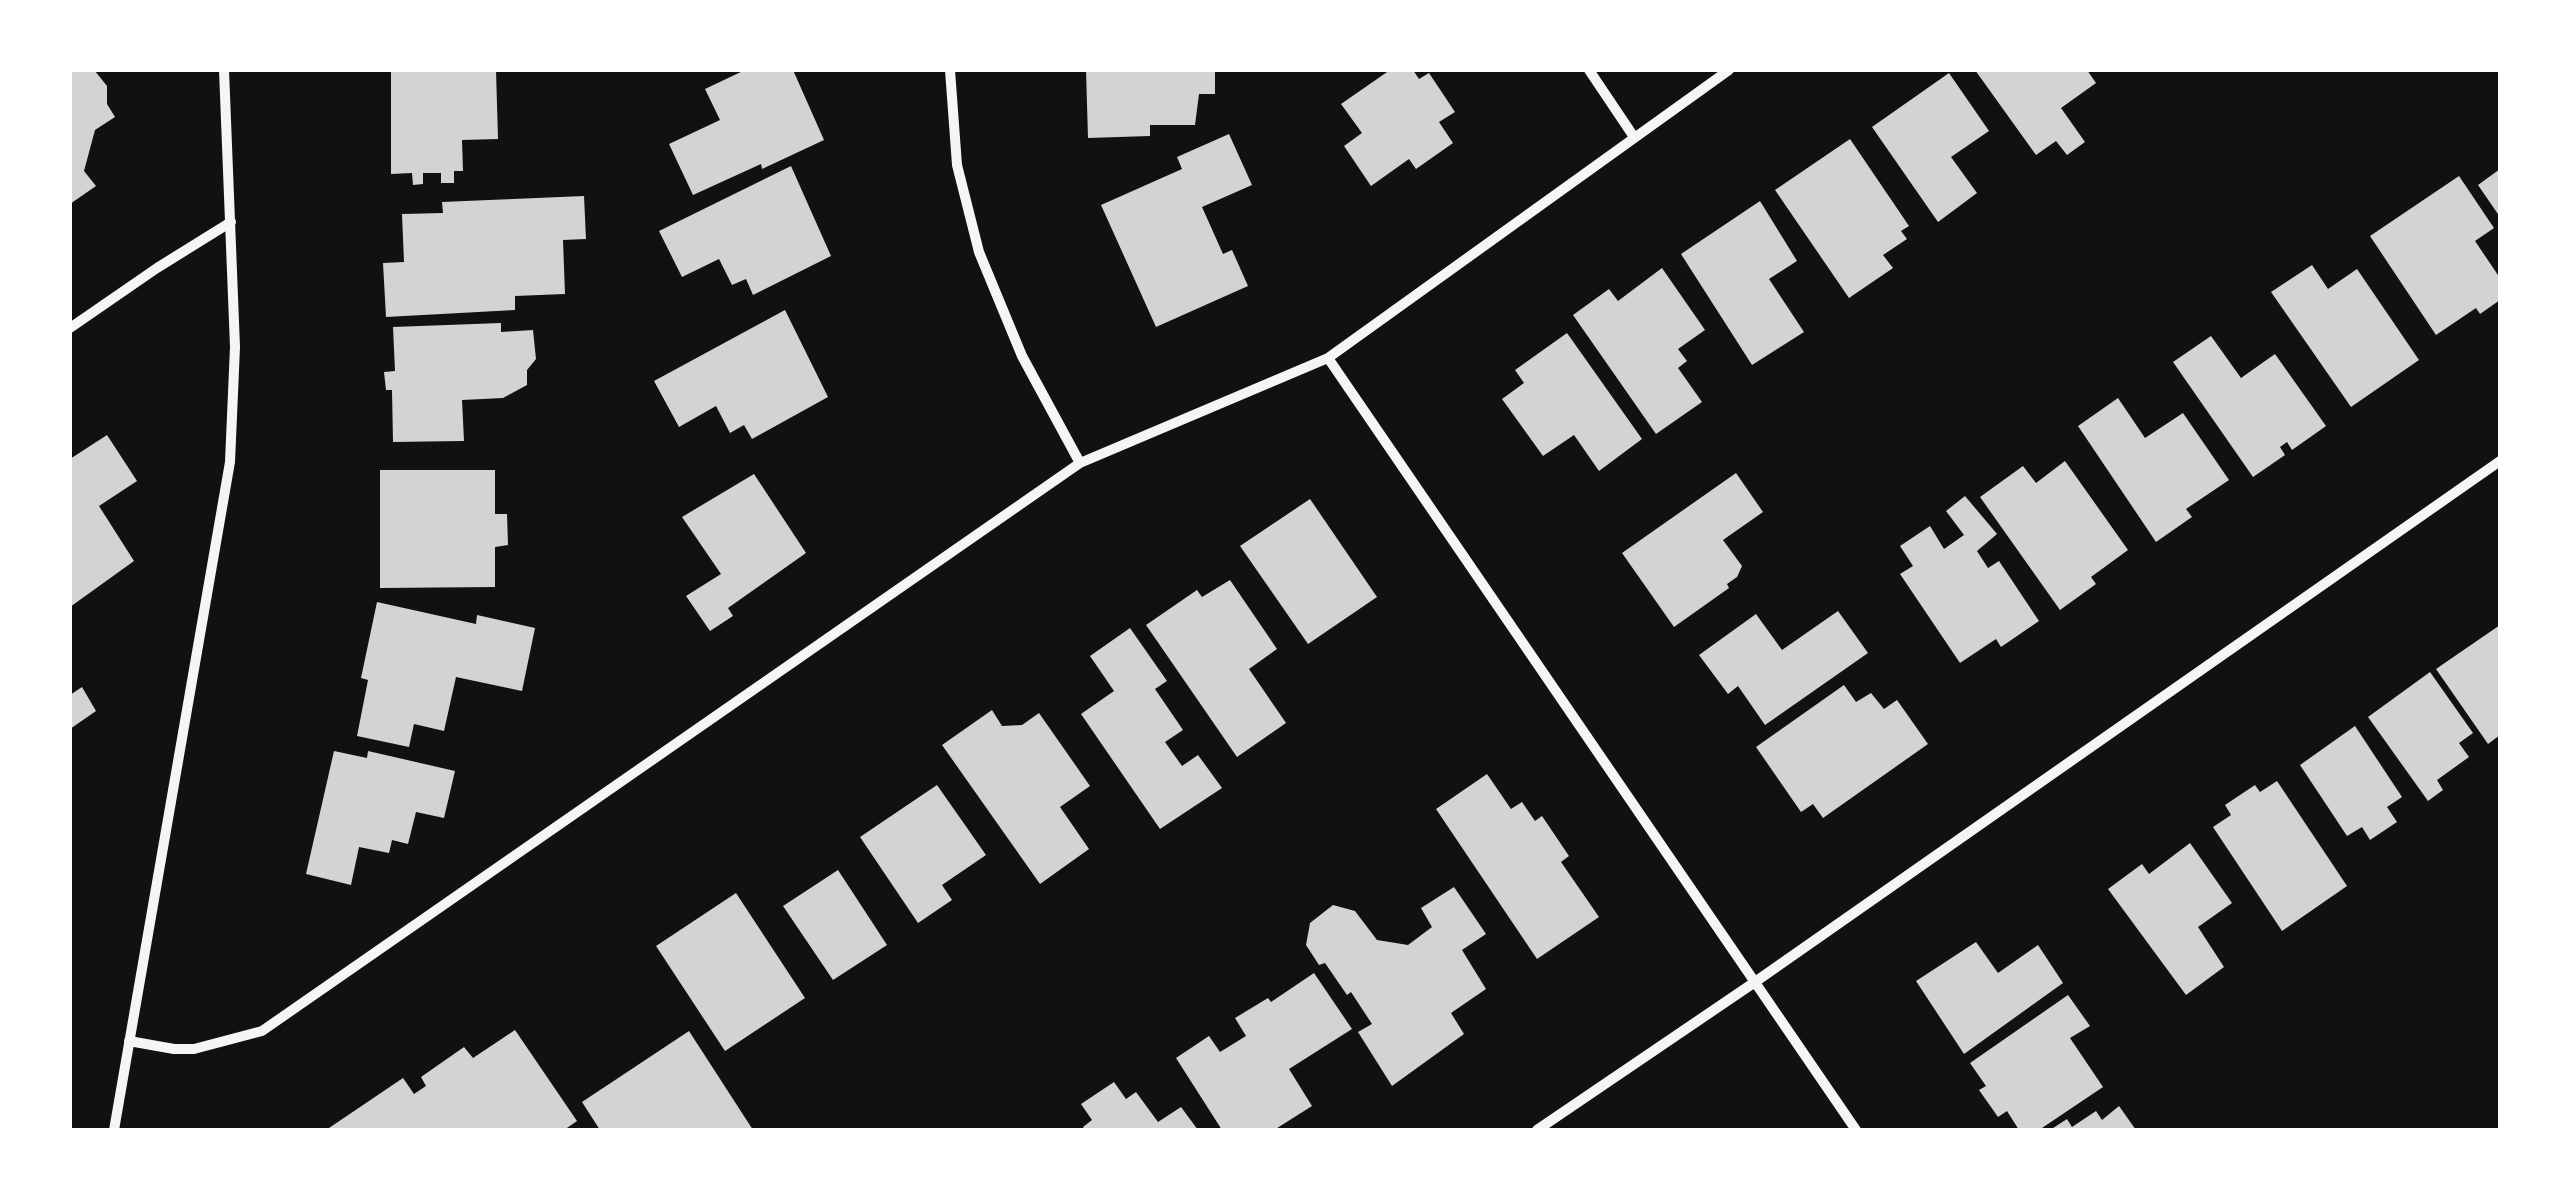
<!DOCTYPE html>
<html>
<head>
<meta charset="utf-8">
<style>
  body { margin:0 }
  #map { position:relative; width:2570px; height:1200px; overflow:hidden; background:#111; font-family:"PT Sans Narrow",sans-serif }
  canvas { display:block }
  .frame { position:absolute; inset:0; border:72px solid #fff; pointer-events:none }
</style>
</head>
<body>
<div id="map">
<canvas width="2570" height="1200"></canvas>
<div class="frame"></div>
</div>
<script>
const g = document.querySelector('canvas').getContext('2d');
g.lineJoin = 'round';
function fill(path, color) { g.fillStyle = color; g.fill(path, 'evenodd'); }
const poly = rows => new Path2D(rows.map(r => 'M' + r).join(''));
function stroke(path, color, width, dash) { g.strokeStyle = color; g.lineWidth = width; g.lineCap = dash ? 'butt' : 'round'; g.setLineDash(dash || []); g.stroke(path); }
const building = poly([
  [70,70,95,71,107,86,107,104,115,117,95,130,84,171,96,186,70,204],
  [391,70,496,70,498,139,462,140,463,171,454,171,454,183,441,183,441,173,423,173,423,184,413,185,412,173,391,174],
  [745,70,793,70,824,140,762,169,761,164,693,195,669,144,720,120,705,89],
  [1086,70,1215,70,1215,94,1199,94,1195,125,1150,125,1150,136,1088,138],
  [1390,70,1413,70,1419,79,1429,73,1455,112,1439,122,1453,143,1416,169,1409,159,1371,186,1344,146,1362,133,1341,104],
  [1975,70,2087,70,2096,83,2061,108,2085,142,2067,155,2056,141,2036,155],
  [1949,73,1989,131,1951,157,1977,193,1938,222,1872,127],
  [1229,134,1252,185,1202,207,1223,254,1232,250,1248,286,1156,327,1101,205,1182,169,1177,157],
  [1850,139,1909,226,1901,231,1907,239,1883,255,1893,268,1849,298,1775,190],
  [791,166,831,256,753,295,746,279,732,285,719,259,682,277,659,231],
  [2500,169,2500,217,2478,185],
  [2459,176,2494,228,2475,241,2500,278,2500,300,2480,314,2476,308,2436,335,2370,236],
  [584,196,586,239,563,240,565,294,515,296,515,310,386,317,383,263,404,262,402,214,443,213,442,202],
  [1760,201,1797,261,1769,279,1804,332,1752,365,1681,254],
  [2312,265,2328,289,2357,269,2419,360,2351,407,2271,292],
  [1662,268,1705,330,1678,349,1687,361,1678,368,1702,402,1656,434,1573,315,1609,289,1618,301],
  [785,310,828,397,752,439,744,425,730,433,716,406,679,427,654,381],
  [501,323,501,332,533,330,536,359,527,370,527,385,503,398,462,400,464,441,393,442,392,390,386,390,384,372,395,371,393,327],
  [1567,333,1642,439,1599,471,1574,435,1543,456,1502,399,1524,383,1515,370],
  [2211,336,2241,378,2275,354,2326,426,2292,450,2287,442,2280,447,2285,455,2253,477,2173,362],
  [2118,398,2145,438,2183,413,2229,480,2186,509,2192,517,2156,542,2078,426],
  [107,435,137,481,99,506,134,561,70,607,70,459],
  [2065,461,2128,550,2091,577,2096,584,2060,610,1980,497,2023,466,2036,483],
  [380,470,495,470,495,514,507,514,508,545,495,547,495,587,380,588],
  [1736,473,1763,512,1723,540,1742,566,1737,577,1727,584,1729,588,1674,627,1622,553],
  [754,474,806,553,728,608,733,616,710,631,686,596,721,574,682,517],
  [1965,496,1997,534,1977,551,1988,568,1999,561,2039,621,2001,647,1996,639,1960,663,1900,574,1913,566,1900,546,1930,526,1944,549,1964,535,1946,511],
  [1310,499,1377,597,1308,644,1240,546],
  [1230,580,1277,649,1249,669,1286,723,1237,757,1146,625,1197,590,1202,597],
  [377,602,476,624,477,615,535,628,522,691,456,677,444,731,414,724,409,747,357,736,368,680,361,678],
  [1838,611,1868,653,1765,725,1738,686,1728,694,1699,655,1756,614,1782,650],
  [2500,625,2500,735,2488,744,2436,669],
  [1130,628,1167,681,1155,689,1183,730,1165,742,1182,766,1198,755,1222,788,1160,829,1081,714,1114,691,1090,656],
  [2430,672,2473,733,2459,743,2469,757,2437,780,2443,790,2428,801,2368,717],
  [1844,685,1856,702,1871,693,1884,709,1897,700,1928,744,1823,818,1813,804,1801,812,1756,747],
  [82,687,96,711,70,729,70,695],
  [992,710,1002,726,1022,725,1039,713,1090,786,1060,807,1089,849,1040,884,942,745],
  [2355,726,2402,797,2387,807,2397,822,2370,840,2362,827,2347,836,2300,765],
  [334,751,367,758,368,751,455,771,444,818,416,812,408,844,392,840,389,853,359,847,351,885,306,874],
  [1487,774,1511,809,1522,802,1535,821,1542,816,1569,856,1561,862,1599,917,1537,959,1436,809],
  [2277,781,2347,886,2282,931,2213,827,2231,815,2225,805,2255,785,2260,792],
  [937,785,986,855,942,885,952,900,918,923,860,837],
  [2190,843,2232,903,2198,927,2224,967,2186,995,2108,889,2142,864,2149,874],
  [838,870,887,945,833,980,783,906],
  [1454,887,1486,934,1462,950,1486,989,1451,1013,1464,1034,1392,1086,1358,1032,1372,1024,1351,992,1347,995,1325,963,1319,965,1306,945,1310,923,1333,905,1355,911,1377,940,1408,945,1432,927,1421,908],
  [736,893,805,998,725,1051,656,946],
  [1976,942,1998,973,2038,945,2063,983,1964,1054,1916,981],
  [1314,973,1352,1029,1289,1069,1312,1106,1274,1130,1222,1130,1176,1058,1209,1036,1220,1052,1246,1036,1235,1018,1268,998,1271,1002],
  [2068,995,2090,1026,2070,1038,2103,1087,2039,1130,2019,1130,2007,1111,1998,1117,1979,1090,1986,1086,1970,1063],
  [515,1030,577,1121,564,1130,326,1130,403,1078,414,1094,426,1086,421,1077,464,1047,473,1058],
  [689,1031,753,1130,600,1130,582,1102],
  [1114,1082,1126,1099,1136,1092,1158,1122,1181,1107,1198,1130,1085,1130,1083,1127,1092,1120,1081,1104],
  [2119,1106,2136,1130,2050,1130,2067,1119,2072,1127,2096,1111,2102,1120]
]);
const minor = poly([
  [950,70,957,165,979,252,1022,356,1080,463],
  [1589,70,1634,137],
  [70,328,157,268,231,222],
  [1328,358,1856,1130],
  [129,1041,174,1049,194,1049,262,1031,1080,463,1328,358,1729,70],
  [114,1130,230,462,235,347,224,70],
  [1537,1130,1755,982,2500,461]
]);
fill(building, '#d3d3d3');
stroke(minor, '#f5f5f5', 10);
</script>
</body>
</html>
